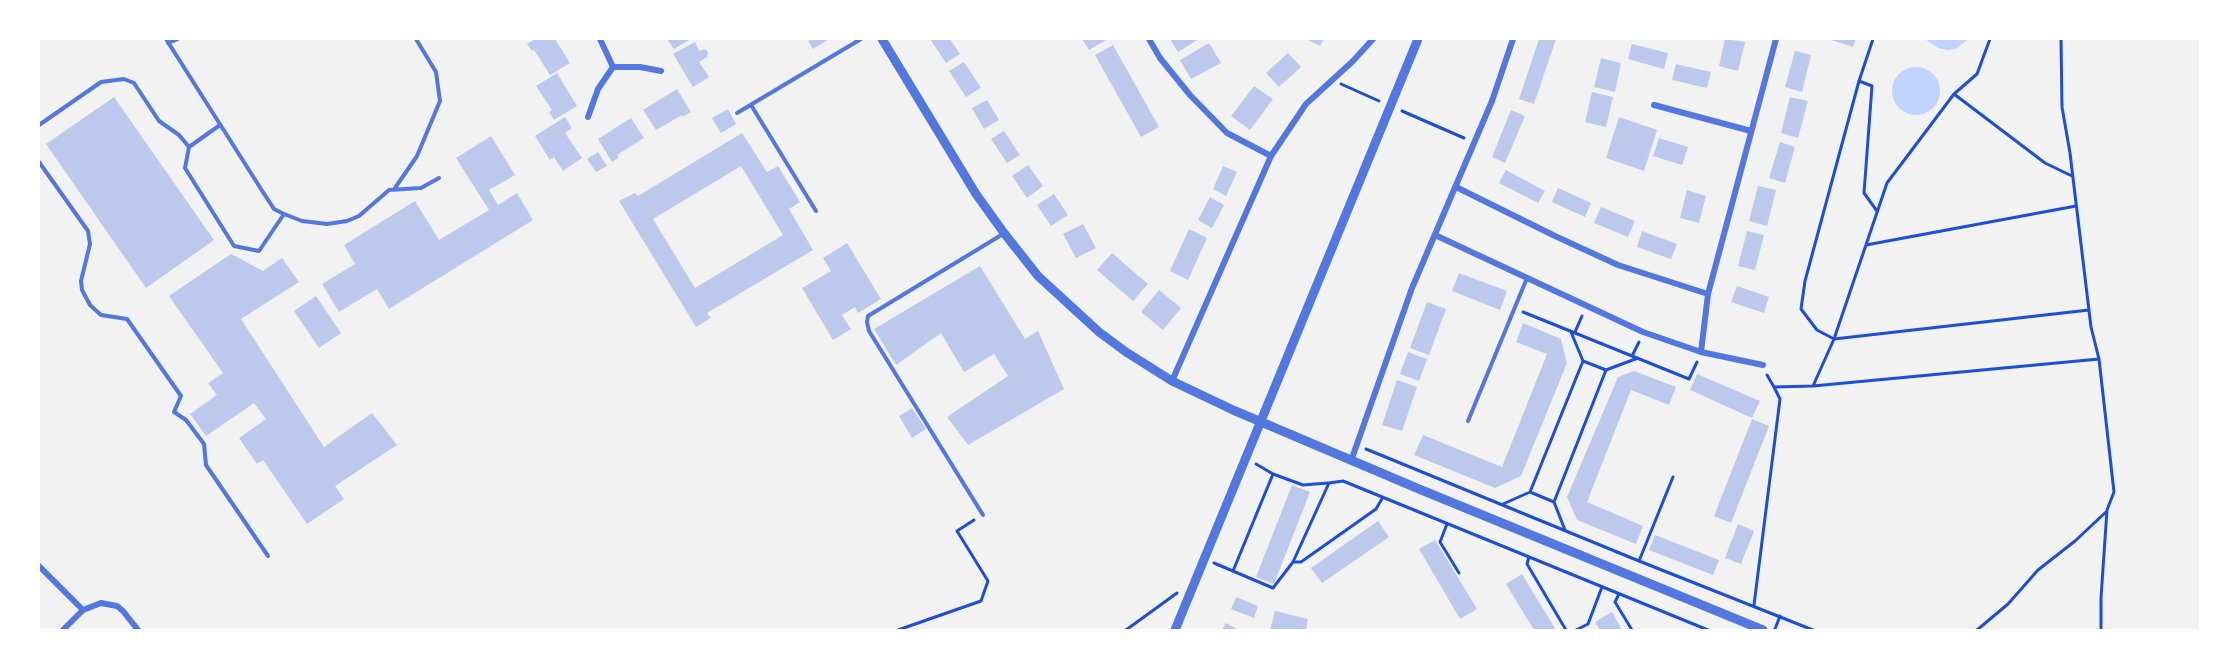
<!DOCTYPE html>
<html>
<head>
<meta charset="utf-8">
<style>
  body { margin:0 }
  #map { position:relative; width:2239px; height:669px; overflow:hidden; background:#f2f2f2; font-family:Figtree,sans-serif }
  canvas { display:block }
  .frame { position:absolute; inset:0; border:40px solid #fff; pointer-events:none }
</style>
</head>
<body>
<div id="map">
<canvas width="2239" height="669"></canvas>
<div class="frame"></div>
</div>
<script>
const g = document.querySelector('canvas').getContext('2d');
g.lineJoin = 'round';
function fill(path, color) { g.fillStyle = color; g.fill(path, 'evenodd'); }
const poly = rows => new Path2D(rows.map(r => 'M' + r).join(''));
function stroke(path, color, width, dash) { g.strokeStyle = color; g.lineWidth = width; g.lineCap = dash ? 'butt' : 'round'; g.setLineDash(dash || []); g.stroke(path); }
const water = poly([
  [1925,39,1968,39,1956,49,1947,50,1938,48],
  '1892 91a24 24 0 1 1 48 0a24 24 0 1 1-48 0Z'
]);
const building = poly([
  [535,39,555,39,570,63,550,75,534,50,532,51,527,44],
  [667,39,691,39,674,49],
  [812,39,829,39,813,49,808,41],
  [930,39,950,39,960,54,946,63],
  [1082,39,1108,39,1089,50],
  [1170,39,1199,39,1178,52],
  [1306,39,1324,39,1320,46],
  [1539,39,1556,39,1534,104,1519,99],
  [1725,39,1745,42,1738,71,1719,66],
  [1828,39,1856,39,1853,47],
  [695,42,699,51,705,49,708,52,707,57,699,62,709,77,693,87,673,54],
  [1209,43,1221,63,1191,79,1180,60],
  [1632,44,1668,53,1664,69,1628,59],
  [1113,45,1159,127,1141,137,1095,55],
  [1795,51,1811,55,1802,92,1785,87],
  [1288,53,1301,67,1279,87,1266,73],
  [1601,58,1621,63,1615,92,1594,87],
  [964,62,981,88,966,97,949,71],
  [1676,64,1711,72,1707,88,1672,80],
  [557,73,577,106,554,120,549,112,552,110,536,86],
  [1254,86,1273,99,1250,130,1231,116],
  [677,89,691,112,683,117,682,115,656,130,643,110],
  [1592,92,1613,97,1606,127,1585,122],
  [114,97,214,240,146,288,46,144],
  [1790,97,1808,101,1798,138,1781,133],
  [987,100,999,120,984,129,972,108],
  [728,109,736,124,721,133,712,118],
  [1511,110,1525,116,1505,163,1492,157],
  [565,117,572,128,565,133,582,158,563,171,554,157,550,160,535,136],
  [1619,117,1657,130,1644,171,1606,158],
  [631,118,644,138,617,155,619,157,612,162,598,139],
  [1004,131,1020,155,1007,163,991,139],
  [742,133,767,172,778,166,800,202,789,209,813,250,707,313,711,318,696,327,619,201,635,193,638,196],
  [741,166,783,235,695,288,653,219],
  [491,136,515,175,489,190,498,205,517,193,533,220,389,309,377,289,339,312,322,284,355,264,344,245,415,201,439,240,489,210,456,158],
  [1659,138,1688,147,1682,165,1653,156],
  [1780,142,1795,147,1785,183,1769,178],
  [598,152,607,166,596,172,587,159],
  [1028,165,1043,186,1027,198,1012,176],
  [1223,166,1237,172,1226,196,1213,189],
  [1506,170,1545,191,1538,203,1499,183],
  [1758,186,1776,190,1767,226,1749,221],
  [1558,188,1591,203,1585,217,1552,202],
  [1687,190,1706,196,1699,223,1680,218],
  [1054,194,1068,215,1051,226,1037,205],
  [1210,197,1224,205,1212,228,1198,220],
  [1601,207,1635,221,1628,237,1594,223],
  [1083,224,1096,248,1076,258,1063,234],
  [1189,229,1207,238,1188,280,1170,271],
  [1642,231,1677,244,1671,259,1637,247],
  [1747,231,1764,235,1755,270,1738,266],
  [847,243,881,299,858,313,855,307,842,315,851,329,833,340,802,288,831,271,823,258],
  [1112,253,1148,284,1133,301,1097,270],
  [231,254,263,271,282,258,299,282,241,319,324,447,372,413,397,445,335,486,344,499,307,524,263,460,257,464,239,438,266,419,254,403,206,436,190,414,217,395,208,383,223,373,169,296],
  [980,266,1025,339,1038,331,1064,389,968,445,947,417,1008,376,994,354,964,372,941,333,896,365,874,329],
  [1459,273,1507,291,1500,310,1452,291],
  [1737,286,1769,297,1764,313,1731,302],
  [1159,290,1181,308,1163,330,1141,312],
  [316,296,341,333,319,348,294,311],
  [1427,302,1446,309,1429,355,1410,348],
  [1523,323,1561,339,1567,363,1521,476,1495,488,1414,455,1423,435,1502,467,1547,354,1516,342],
  [1408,352,1427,359,1419,381,1400,374],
  [1634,371,1676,387,1669,405,1631,390,1587,502,1643,526,1636,544,1577,520,1567,497,1618,377],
  [1697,374,1760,401,1752,418,1690,390],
  [1397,380,1417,387,1402,431,1382,425],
  [912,408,926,429,912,438,899,416],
  [1752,419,1769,426,1731,523,1714,516],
  [1292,485,1310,492,1274,584,1256,577],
  [1378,521,1389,537,1322,583,1311,568],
  [1738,524,1754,531,1741,564,1725,558],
  [1655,535,1719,560,1713,575,1649,550],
  [1435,540,1477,609,1460,619,1419,549],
  [1522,574,1542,607,1556,630,1534,630,1526,617,1506,584],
  [1236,597,1258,606,1254,618,1231,609],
  [1275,611,1308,619,1306,630,1270,630],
  [1612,612,1622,630,1600,630,1595,622],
  [1226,623,1239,630,1222,630]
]);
const path = poly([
  [1873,39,1859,81,1872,86,1864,193,1877,211],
  [2061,39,2062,107,2070,153,2091,327,2099,359,2114,492,2107,510,2101,598,2101,630],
  [1859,81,1805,281,1801,309,1817,330,1834,339,1887,183,1954,94,2045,163,2072,176],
  [1341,84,1379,101],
  [1954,94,1977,74,1990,39],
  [1402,111,1464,138],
  [1866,245,2076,206],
  [1523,312,1689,379,1697,362],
  [1571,332,1583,361],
  [1575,332,1582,316],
  [1632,356,1639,342],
  [1606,370,1638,358],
  [1767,375,1774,387,1813,386,2099,359],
  [1813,386,1834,339,2089,310],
  [1366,449,1639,561,1813,630],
  [1256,464,1273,474,1303,485,1328,483],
  [1554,502,1565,530],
  [1503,504,1530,492,1583,361,1606,370,1554,502,1530,492],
  [1447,524,1440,542,1459,573],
  [1529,557,1527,564,1566,630],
  [1639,561,1673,477],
  [1293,562,1301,562,1376,509,1383,497],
  [1214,563,1273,588,1293,562,1329,483,1343,481,1708,630],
  [1233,571,1273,474],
  [1619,594,1615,602,1632,630],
  [1754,605,1780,399,1774,387],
  [1775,629,1780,616],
  [898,630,981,601,988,581,957,531,974,520],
  [1126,630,1177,593],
  [1576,630,1588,624,1602,587],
  [1977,630,2008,604,2038,570,2075,541,2106,512]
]);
const service = poly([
  [166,39,261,189,274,209,284,214,302,221,327,224,347,221,359,216,389,190,421,188,439,178],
  [168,43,178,39],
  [751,105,816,211],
  [737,113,861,39],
  [39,125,101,82,124,79,134,83,159,121,179,135,189,147],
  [220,125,189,147,185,168,234,246,259,251,284,214],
  [39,162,88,231,90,244,81,281,82,290,90,305,101,315,127,319,181,396,174,412,186,420,204,444,206,465,268,556],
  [395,188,417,156,440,101,436,72,416,39],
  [1468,421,1527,278],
  [983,515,869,331,867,322,868,316,1003,234]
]);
const minor = poly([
  [600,39,613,67],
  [1149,39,1160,58,1190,95,1227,133,1271,156],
  [1654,105,1751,131],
  [588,117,598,89,613,67,640,67,661,71],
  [1456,187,1555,236,1618,265,1708,294],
  [1435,235,1643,332,1701,352,1763,365],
  [1701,352,1708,294,1776,39],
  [1172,381,1271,156,1306,104,1353,61,1373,39],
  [1351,461,1412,288,1492,101,1513,39],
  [39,566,83,610],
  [63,630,83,610,101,603,117,606,123,611,138,630]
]);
const tertiary = poly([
  [882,39,976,194,1004,233,1038,276,1099,332,1126,352,1172,381,1233,410,1419,489,1763,630],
  [1175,630,1418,39]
]);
fill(water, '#bfd3fe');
fill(building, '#bdc9ec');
stroke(path, '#1d4ed8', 3);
stroke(service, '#5277de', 4);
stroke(minor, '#5277de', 6);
stroke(tertiary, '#5277de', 9);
</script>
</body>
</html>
